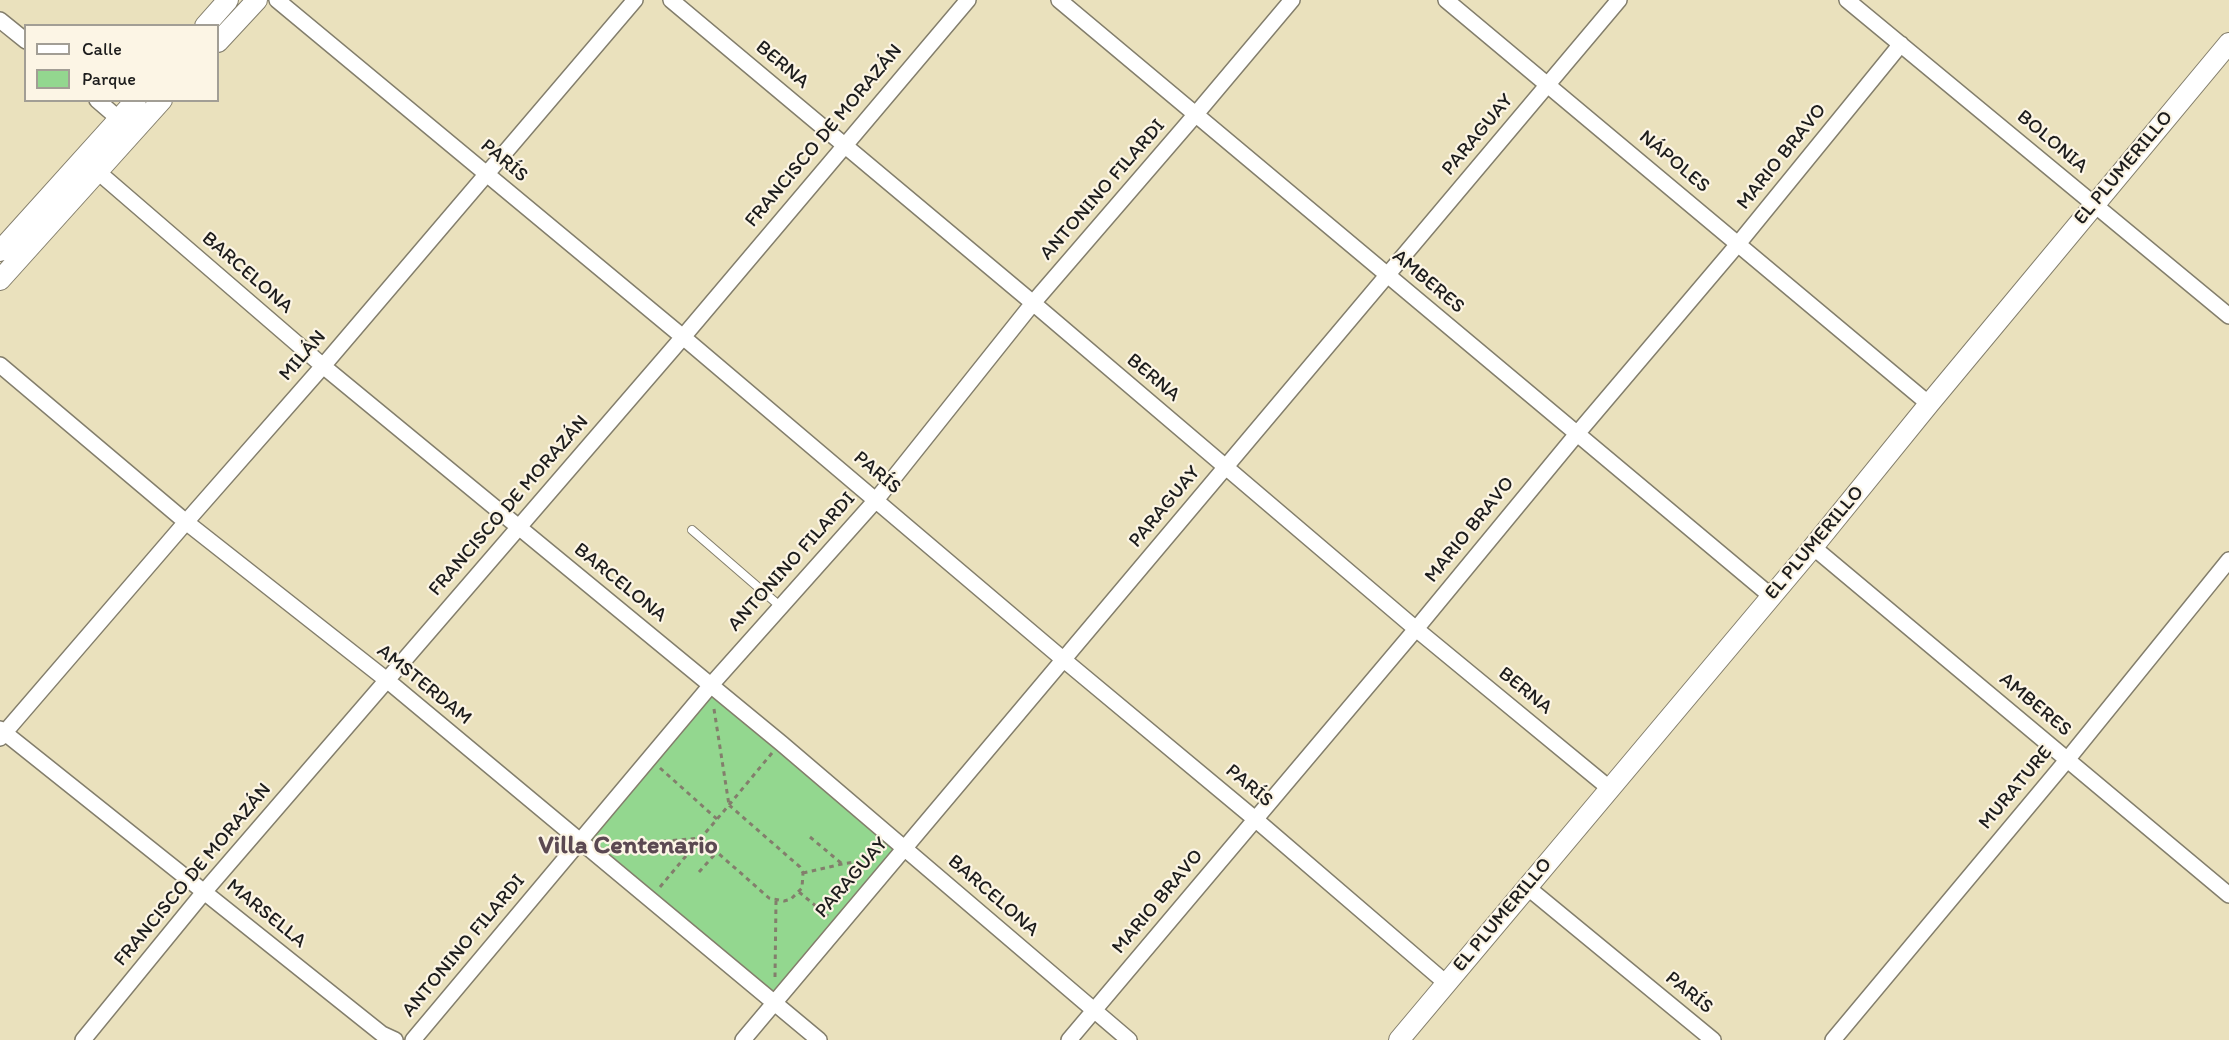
<!DOCTYPE html>
<html>
<head>
<meta charset="utf-8">
<style>
  body { margin:0 }
  #map { position:relative; width:2229px; height:1040px; overflow:hidden; background:#eae1bd; font-family:Itim,sans-serif }
  canvas { display:block }
  .legend { position:absolute; left:24px; top:24px; width:195px; height:78px; box-sizing:border-box; background:#fcf5e5; border:2px solid #a29e95; margin:0; padding:8px 10px; list-style:none; font-size:18px; color:#1c1c1c }
  .legend li { display:flex; align-items:center; gap:12px; height:30px }
  .legend b { width:30px; border:2px solid #a29e95 }
</style>
</head>
<body>
<div id="map">
<canvas width="2229" height="1040"></canvas>
<ul class="legend">
<li><b style="height:8px;background:#fff"></b>Calle</li>
<li><b style="height:16px;background:#93d78f"></b>Parque</li>
</ul>
</div>
<script>
const g = document.querySelector('canvas').getContext('2d');
g.lineJoin = 'round';
function fill(path, color) { g.fillStyle = color; g.fill(path, 'evenodd'); }
const poly = rows => new Path2D(rows.map(r => 'M' + r).join(''));
function stroke(path, color, width, dash) { g.strokeStyle = color; g.lineWidth = width; g.lineCap = dash ? 'butt' : 'round'; g.setLineDash(dash || []); g.stroke(path); }
function drawText(font, color, halo, rows, align = 'center') {
  g.font = font + ' Itim,sans-serif'; g.lineWidth = 4.5; g.setLineDash([]); g.textBaseline = 'middle'; g.strokeStyle = halo; g.fillStyle = color; for (const [text, x, y, turn = 0] of rows) {
    g.save(); g.translate(x, y); g.rotate((+turn || 0) * Math.PI / 180); g.textAlign = isNaN(turn) ? turn : align; if (halo) g.strokeText(text, 0, 0); g.fillText(text, 0, 0); g.restore();
  }
}
const green = poly([
  [711,685,906,849,775,1002,581,840]
]);
const path = poly([
  [714,709,729,805],
  [660,768,717,819],
  [729,805,800,867,803,873,802,888,791,899,784,901,769,898,701,838,729,805],
  [729,805,772,753],
  [810,837,841,863],
  [610,846,701,838],
  [699,872,717,852],
  [803,873,842,864,875,859],
  [660,887,701,838],
  [799,892,828,916],
  [775,977,776,901]
]);
const service = poly([
  [692,530,781,607]
]);
const minor = poly([
  [277,0,683,337,1064,660,1255,819,1446,983],
  [671,0,1033,303,1416,629,1609,788],
  [1059,0,1771,596],
  [1446,0,1929,404],
  [1847,0,2229,316],
  [0,20,26,41],
  [97,100,126,125],
  [90,165,323,366,781,743,1129,1040],
  [0,365,186,522,388,681,819,1040],
  [1813,547,2229,895],
  [0,729,382,1034,395,1040],
  [0,738,186,522,323,366,635,0],
  [1527,887,1713,1040],
  [83,1040,204,892,683,337,968,0],
  [413,1040,711,685,876,500,1033,303,1196,114,1292,0],
  [743,1040,1619,0],
  [1069,1040,1416,629,1576,435,1738,244,1901,44],
  [1833,1040,2067,760,2229,560]
]);
const tertiary = poly([
  [205,26,228,0],
  [218,42,257,0],
  [0,251,136,100],
  [0,280,162,100],
  [1399,1040,1813,547,1929,404,2229,43]
]);
const streetNames = [
  ["BERNA",782,65,40],
  ["PARAGUAY",1478,135,-50],
  ["FRANCISCO DE MORAZÁN",824,136,-50],
  ["BOLONIA",2052,142,40],
  ["MARIO BRAVO",1782,157,-51],
  ["PARÍS",504,161,40],
  ["NÁPOLES",1674,162,40],
  ["EL PLUMERILLO",2124,168,-50],
  ["ANTONINO FILARDI",1103,190,-49],
  ["BARCELONA",247,273,41],
  ["AMBERES",1428,282,40],
  ["MILÁN",303,356,-49],
  ["BERNA",1153,378,40],
  ["PARÍS",877,473,40],
  ["FRANCISCO DE MORAZÁN",509,506,-49],
  ["PARAGUAY",1165,507,-50],
  ["MARIO BRAVO",1470,530,-51],
  ["EL PLUMERILLO",1815,543,-50],
  ["ANTONINO FILARDI",792,562,-48],
  ["BARCELONA",620,583,39],
  ["AMSTERDAM",424,685,39],
  ["BERNA",1525,691,39],
  ["AMBERES",2035,705,40],
  ["PARÍS",1249,786,40],
  ["MURATURE",2016,788,-50],
  ["FRANCISCO DE MORAZÁN",193,875,-50],
  ["PARAGUAY",852,878,-49],
  ["BARCELONA",993,896,41],
  ["MARIO BRAVO",1158,902,-50],
  ["MARSELLA",266,914,39],
  ["EL PLUMERILLO",1503,915,-50],
  ["ANTONINO FILARDI",464,946,-50],
  ["PARÍS",1689,993,39]
];
const districtNames = [
  ["Villa Centenario",628,846]
];
fill(green, '#93d78f');
stroke(service, '#837e6c', 10);
stroke(minor, '#837e6c', 18);
stroke(tertiary, '#837e6c', 22);
stroke(path, '#837e6c', 3, [4.5, 4.5]);
stroke(service, '#fff', 8);
stroke(minor, '#fff', 15);
stroke(tertiary, '#fff', 20);
drawText('20px', '#1c1c1c', '#fcf5e5', streetNames);
drawText('bold 26px', '#5b4952', '#fcf5e5', districtNames);
</script>
</body>
</html>
